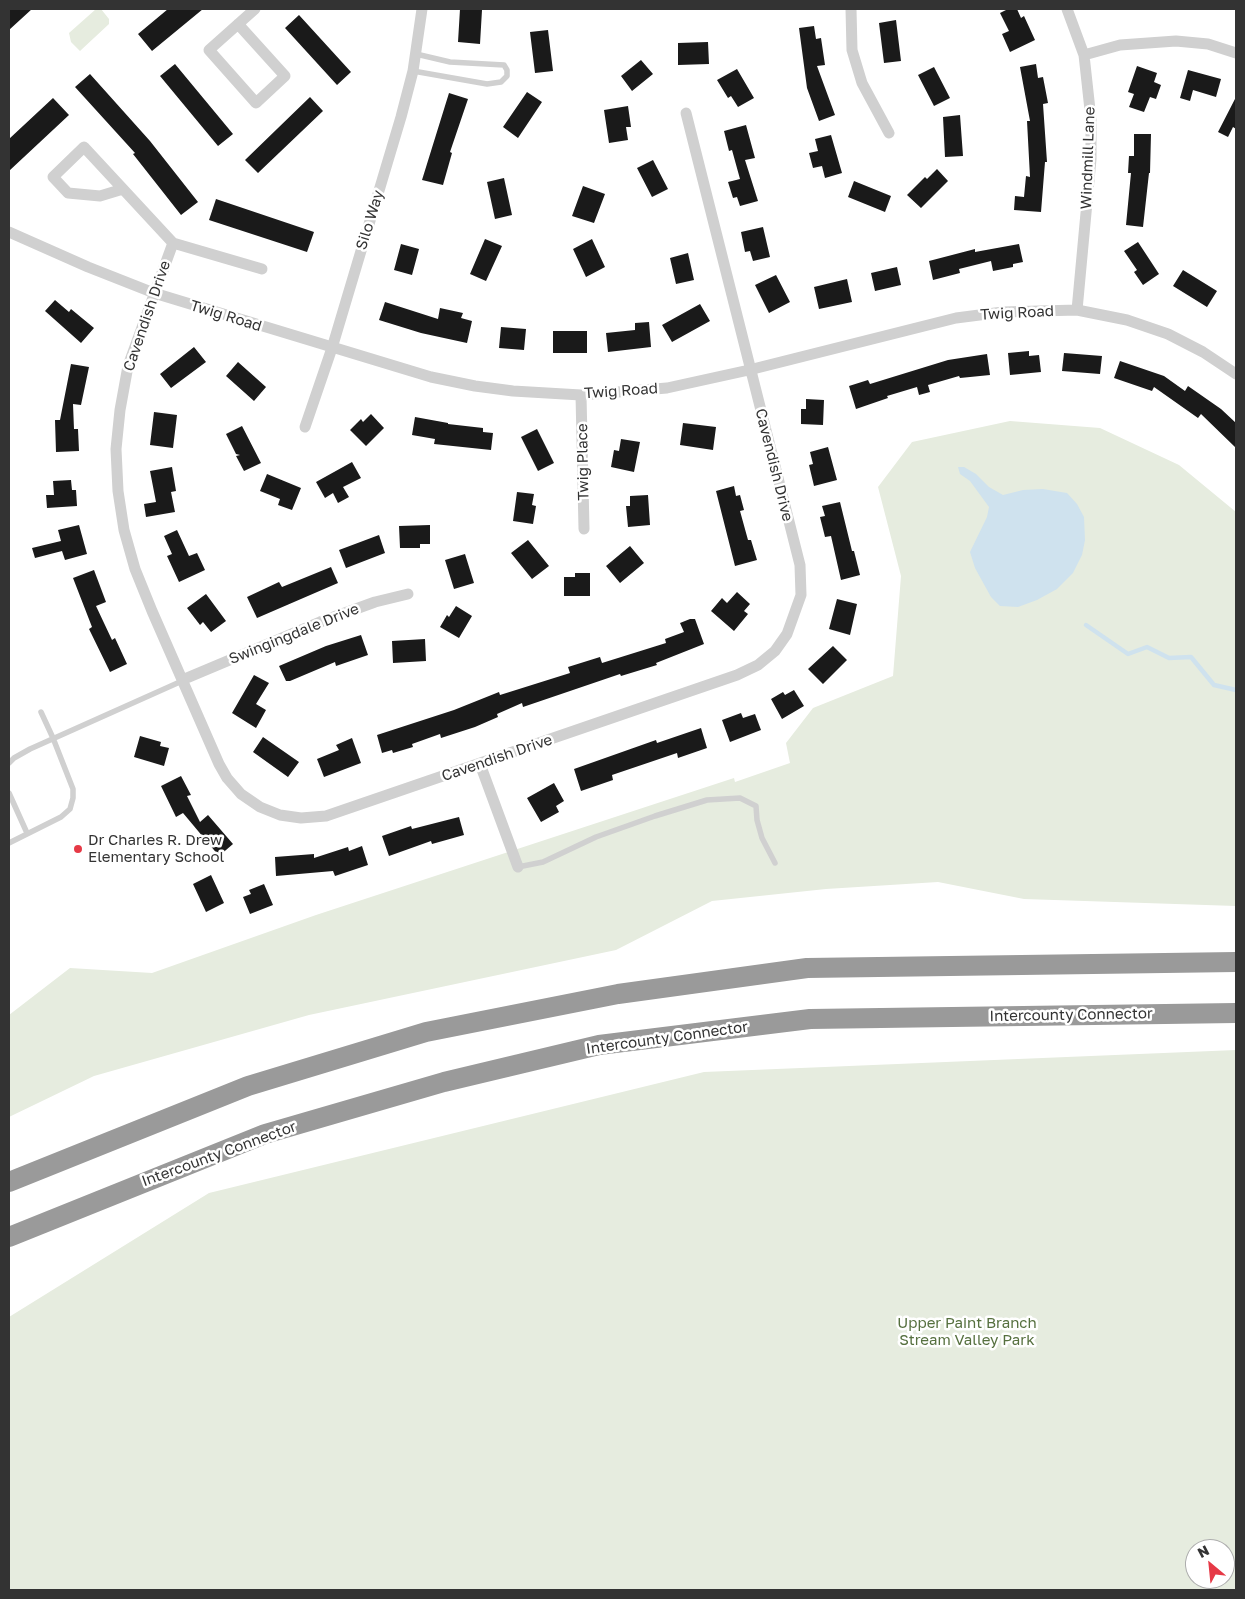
<!DOCTYPE html>
<html>
<head>
<meta charset="utf-8">
<style>
  body { margin:0 }
  #map { position:relative; width:1245px; height:1599px; overflow:hidden; background:#fff; font-family:"Golos Text",sans-serif }
  canvas { display:block }
  .frame { position:absolute; inset:0; border:10px solid #333; pointer-events:none }
  .north { position:absolute; left:1185px; top:1539px; width:50px; height:50px; box-sizing:border-box; background:#fff; border:1px solid #adadad; border-radius:50%; rotate:332deg; font-size:14px; font-weight:700; line-height:20px; text-align:center; color:#333 }
  .north::after { content:''; display:block; margin:auto; width:18px; height:22px; background:#e63946; clip-path:polygon(50% 0,100% 100%,50% 72%,0 100%) }
</style>
</head>
<body>
<div id="map">
<canvas width="1245" height="1599"></canvas>
<div class="frame"></div>
<div class="north">N</div>
</div>
<script>
const g = document.querySelector('canvas').getContext('2d');
g.lineJoin = 'round';
function fill(path, color) { g.fillStyle = color; g.fill(path, 'evenodd'); }
const poly = rows => new Path2D(rows.map(r => 'M' + r).join(''));
function stroke(path, color, width, dash) { g.strokeStyle = color; g.lineWidth = width; g.lineCap = dash ? 'butt' : 'round'; g.setLineDash(dash || []); g.stroke(path); }
function drawText(font, color, halo, rows, align = 'center') {
  g.font = font + ' "Golos Text",sans-serif'; g.lineWidth = 5; g.setLineDash([]); g.textBaseline = 'middle'; g.strokeStyle = halo; g.fillStyle = color; for (const [text, x, y, turn = 0] of rows) {
    g.save(); g.translate(x, y); g.rotate((+turn || 0) * Math.PI / 180); g.textAlign = isNaN(turn) ? turn : align; if (halo) g.strokeText(text, 0, 0); g.fillText(text, 0, 0); g.restore();
  }
}
const green = poly([
  [96,9,101,9,109,19,109,24,80,51,71,42,69,33],
  [1010,421,1100,428,1179,465,1236,512,1236,906,1024,899,938,882,826,889,712,901,616,950,309,1015,94,1076,9,1117,9,1015,70,968,152,973,316,915,734,778,735,782,790,763,786,743,813,708,893,676,901,576,878,487,912,442],
  [1236,1050,1236,1590,9,1590,9,1317,209,1193,704,1072],
  [1195,1549,1225,1549,1225,1579,1195,1579]
]);
const water = poly([
  [958,467,964,467,976,474,989,487,1003,495,1023,490,1043,489,1067,493,1077,504,1084,517,1085,540,1082,555,1073,573,1057,589,1037,600,1018,607,1000,606,991,597,975,568,970,552,987,517,989,507,970,481,960,474]
]);
const stream = poly([
  [1086,625,1128,654,1147,647,1169,658,1191,657,1214,685,1236,690]
]);
const building = poly([
  [9,9,32,9,9,30],
  [168,9,203,9,152,51,138,34],
  [460,9,482,10,480,44,458,42],
  [1008,9,1017,9,1021,18,1024,16,1035,40,1010,52,1002,34,1009,31,1000,13],
  [299,15,351,72,337,85,285,28],
  [896,20,901,61,884,63,879,23],
  [814,26,816,39,821,38,825,65,817,66,835,115,819,121,807,88,799,28],
  [548,30,553,71,535,73,530,32],
  [708,42,709,64,678,65,678,43],
  [641,60,653,74,632,91,621,76],
  [175,64,233,134,218,146,160,76],
  [1036,64,1038,78,1043,77,1048,103,1043,104,1047,162,1045,162,1041,212,1014,210,1015,196,1024,197,1026,176,1030,177,1027,121,1030,121,1020,67],
  [1137,66,1157,73,1154,82,1161,85,1156,99,1150,97,1144,112,1129,107,1134,94,1128,92],
  [934,67,950,98,934,106,918,75],
  [737,69,754,98,738,107,731,96,728,98,717,80],
  [1188,70,1221,79,1216,97,1193,90,1190,101,1180,98],
  [90,74,150,141,198,202,181,215,133,154,135,153,75,87],
  [527,92,542,102,518,138,503,127],
  [449,93,468,99,450,152,452,153,443,185,422,180],
  [310,97,323,111,258,173,245,160],
  [1236,97,1236,129,1233,127,1228,137,1218,132],
  [53,98,69,115,9,171,9,139],
  [628,106,631,127,626,127,628,140,609,143,604,110],
  [960,115,963,156,945,157,943,117],
  [746,125,755,158,745,160,758,201,740,206,737,197,733,198,728,182,740,179,732,150,729,151,724,131],
  [1134,134,1151,134,1150,173,1149,173,1143,227,1126,225,1131,173,1128,173,1129,156,1134,156],
  [831,135,842,173,825,178,822,166,813,168,809,153,818,151,815,139],
  [653,160,668,189,652,197,637,168],
  [937,169,948,181,921,208,907,195,925,177,927,179],
  [504,178,512,215,495,219,487,182],
  [854,181,891,196,885,212,848,197],
  [583,186,605,194,594,223,572,216],
  [216,199,314,232,307,252,209,220],
  [763,227,770,257,753,261,750,251,745,252,741,232],
  [485,239,502,246,486,281,470,274],
  [592,239,605,267,586,277,573,249],
  [1138,242,1159,274,1143,285,1134,272,1137,270,1124,251],
  [401,244,419,249,412,275,394,270],
  [1019,244,1023,262,1013,264,1013,267,993,271,991,261,959,269,960,273,933,280,929,261,975,249,975,252],
  [688,253,694,280,676,284,670,258],
  [897,267,901,285,875,291,871,273],
  [1183,270,1217,291,1207,307,1173,286],
  [776,275,790,302,769,313,755,285],
  [847,279,852,302,819,309,814,287],
  [55,300,69,312,71,309,94,328,81,343,45,311],
  [385,302,438,319,440,308,463,313,461,318,472,321,467,343,421,333,379,320],
  [700,304,710,321,672,342,662,325],
  [649,322,651,347,608,352,606,333,635,330,635,323],
  [501,327,526,329,524,350,499,348],
  [553,331,587,331,587,353,553,353],
  [194,347,206,362,171,388,160,374],
  [1029,351,1029,356,1039,355,1041,372,1010,375,1008,353],
  [1064,353,1102,356,1100,374,1062,371],
  [987,354,990,375,960,378,959,376,928,385,930,392,919,395,917,387,887,396,888,398,856,409,849,386,868,380,870,384,948,360],
  [1120,361,1164,376,1185,391,1188,386,1221,409,1236,423,1236,448,1201,414,1198,418,1154,387,1152,391,1114,378],
  [238,362,266,387,254,401,226,376],
  [71,364,89,367,81,405,73,404,74,429,78,429,79,451,56,452,55,420,60,420],
  [806,399,824,400,823,425,801,424,801,409,806,409],
  [154,412,177,415,173,448,150,445],
  [371,414,384,428,366,446,350,430,361,419,363,422],
  [415,417,448,423,448,424,483,428,483,432,493,433,491,450,434,444,435,439,412,435],
  [683,423,716,427,713,450,680,445],
  [242,426,261,463,244,471,236,456,240,455,236,454,226,434],
  [537,429,554,463,538,471,521,437],
  [621,439,640,442,634,472,611,467,614,450,619,451],
  [828,447,837,480,814,486,809,465,813,464,810,452],
  [352,462,361,478,343,487,349,497,338,503,333,493,325,498,316,482],
  [172,467,176,491,171,492,175,512,146,517,144,504,156,502,150,471],
  [267,474,301,488,292,510,278,505,280,499,260,491],
  [71,480,72,490,76,490,77,506,47,508,46,495,54,495,53,481],
  [734,486,736,496,740,495,744,510,740,511,748,540,751,540,757,560,735,566,716,491],
  [517,492,534,494,532,505,536,506,533,524,513,521],
  [648,495,650,525,628,527,626,506,630,506,630,496],
  [840,502,852,551,854,551,860,575,841,580,831,536,825,537,820,517,825,516,822,506],
  [79,525,87,554,65,560,62,551,35,558,32,548,61,541,58,530],
  [430,525,430,544,420,544,420,548,400,548,399,526],
  [177,530,189,556,197,553,205,570,179,582,167,556,172,554,164,536],
  [379,535,385,553,346,568,339,550],
  [528,540,549,566,532,579,511,553],
  [630,546,644,563,620,583,606,566],
  [465,554,474,583,454,589,445,560],
  [331,567,338,583,257,618,247,597,279,582,282,587],
  [94,570,106,602,96,606,112,640,115,638,127,664,110,672,89,629,92,627,73,578],
  [575,573,590,573,590,596,564,596,564,577,575,577],
  [737,592,750,604,744,611,748,614,734,631,711,611,722,598,727,603],
  [206,594,226,621,211,632,203,622,200,625,187,608],
  [837,599,857,604,850,635,829,629],
  [456,606,472,616,459,638,440,627,447,615,449,617],
  [690,619,695,619,704,644,656,663,657,665,621,676,620,674,523,707,522,703,497,714,498,717,475,727,441,738,440,734,412,744,413,747,393,753,392,750,382,753,377,735,454,710,499,692,500,695,570,673,568,667,600,657,602,663,666,643,665,639,684,632,680,623],
  [361,635,368,655,336,666,335,662,290,681,286,681,279,666,326,646],
  [425,639,426,661,393,663,392,641],
  [833,646,847,660,823,684,808,669],
  [254,675,269,683,256,704,266,710,256,728,232,713],
  [794,690,804,706,782,719,771,699,783,692,785,695],
  [741,713,743,718,755,714,761,730,730,742,722,720],
  [701,728,707,748,678,758,677,753,612,775,613,780,581,791,574,769,656,740,657,743],
  [140,736,161,742,160,746,169,748,164,766,134,757],
  [263,737,299,762,288,777,253,752],
  [352,738,361,763,324,777,317,759,339,750,336,745],
  [181,776,191,795,187,796,200,822,208,815,233,844,219,856,183,813,176,817,161,786],
  [554,783,564,801,556,806,559,812,541,822,527,798],
  [459,817,464,835,432,844,431,841,389,856,382,836,411,826,412,829],
  [362,846,368,865,335,876,333,871,276,876,275,857,314,854,314,858,348,847,349,851],
  [211,875,224,903,206,912,193,884],
  [264,884,273,905,250,914,243,897,251,894,249,890]
]);
const service = poly([
  [413,71,487,84,501,82,507,76,507,70,504,65,450,62,416,54],
  [9,763,14,758,30,749,182,681],
  [9,793,27,833],
  [9,843,61,817,70,809,73,798,73,789,53,738,41,712],
  [518,867,543,862,596,837,655,816,707,800,740,798,756,806,757,820,762,838,775,863]
]);
const minor = poly([
  [851,9,852,50,862,83,889,133],
  [1067,9,1084,55,1091,119,1091,159,1077,310],
  [238,24,285,76,256,103,209,50,255,9],
  [1084,55,1120,45,1176,41,1208,44,1236,53],
  [123,189,100,196,68,193,53,177,84,147,173,243,262,269],
  [9,232,88,267,154,293,431,377,475,386,513,391,581,395,667,388,749,370,956,318,1003,312,1077,310,1127,320,1168,334,1203,352,1236,374],
  [173,243,128,366,120,410,116,449,118,491,124,530,135,569,152,611,219,764,227,778,241,794,260,807,280,815,301,818,326,816,737,675,758,665,775,651,787,634,801,595,800,565,686,113],
  [581,395,584,529],
  [305,427,332,348,401,117,413,71,422,9],
  [182,680,320,622,375,602,408,594],
  [480,764,518,867]
]);
const motorway = poly([
  [9,1182,248,1086,426,1032,618,994,807,968,1236,962],
  [9,1237,265,1134,444,1082,599,1045,810,1019,1236,1013]
]);
const markers = [
  [78,849,5,"#e63946"]
];
const streetNames = [
  ["Windmill Lane",1088,158,-88],
  ["Silo Way",370,220,-73],
  ["Twig Road",1017,313,-3],
  ["Cavendish Drive",147,316,-71],
  ["Twig Road",226,316,17],
  ["Twig Road",621,391,-4],
  ["Twig Place",583,462,-91],
  ["Cavendish Drive",774,465,76],
  ["Swingingdale Drive",294,634,-22],
  ["Cavendish Drive",497,758,-19],
  ["Intercounty Connector",1071,1015,-1],
  ["Intercounty Connector",667,1038,-8],
  ["Intercounty Connector",219,1154,-20]
];
const poiNames = [
  ["Dr Charles R. Drew",88,840],
  ["Elementary School",88,857]
];
const parkNames = [
  ["Upper Paint Branch",967,1323],
  ["Stream Valley Park",967,1340]
];
fill(green, '#e6ecdf');
fill(water, '#cfe2ee');
stroke(stream, '#cfe2ee', 4.5);
fill(building, '#1a1a1a');
stroke(service, '#d0d0d0', 5.5);
stroke(minor, '#d0d0d0', 11);
stroke(motorway, '#9a9a9a', 20);
for (const [x, y, r, color] of markers) { const dot = new Path2D(); dot.arc(x, y, r, 0, 2 * Math.PI); g.fillStyle = color; g.fill(dot); stroke(dot, '#fff', 2); }
drawText('15px', '#333', '#fff', streetNames);
drawText('15px', '#333', '#fff', poiNames, 'left');
drawText('15px', '#56703f', '#fff', parkNames);
</script>
</body>
</html>
